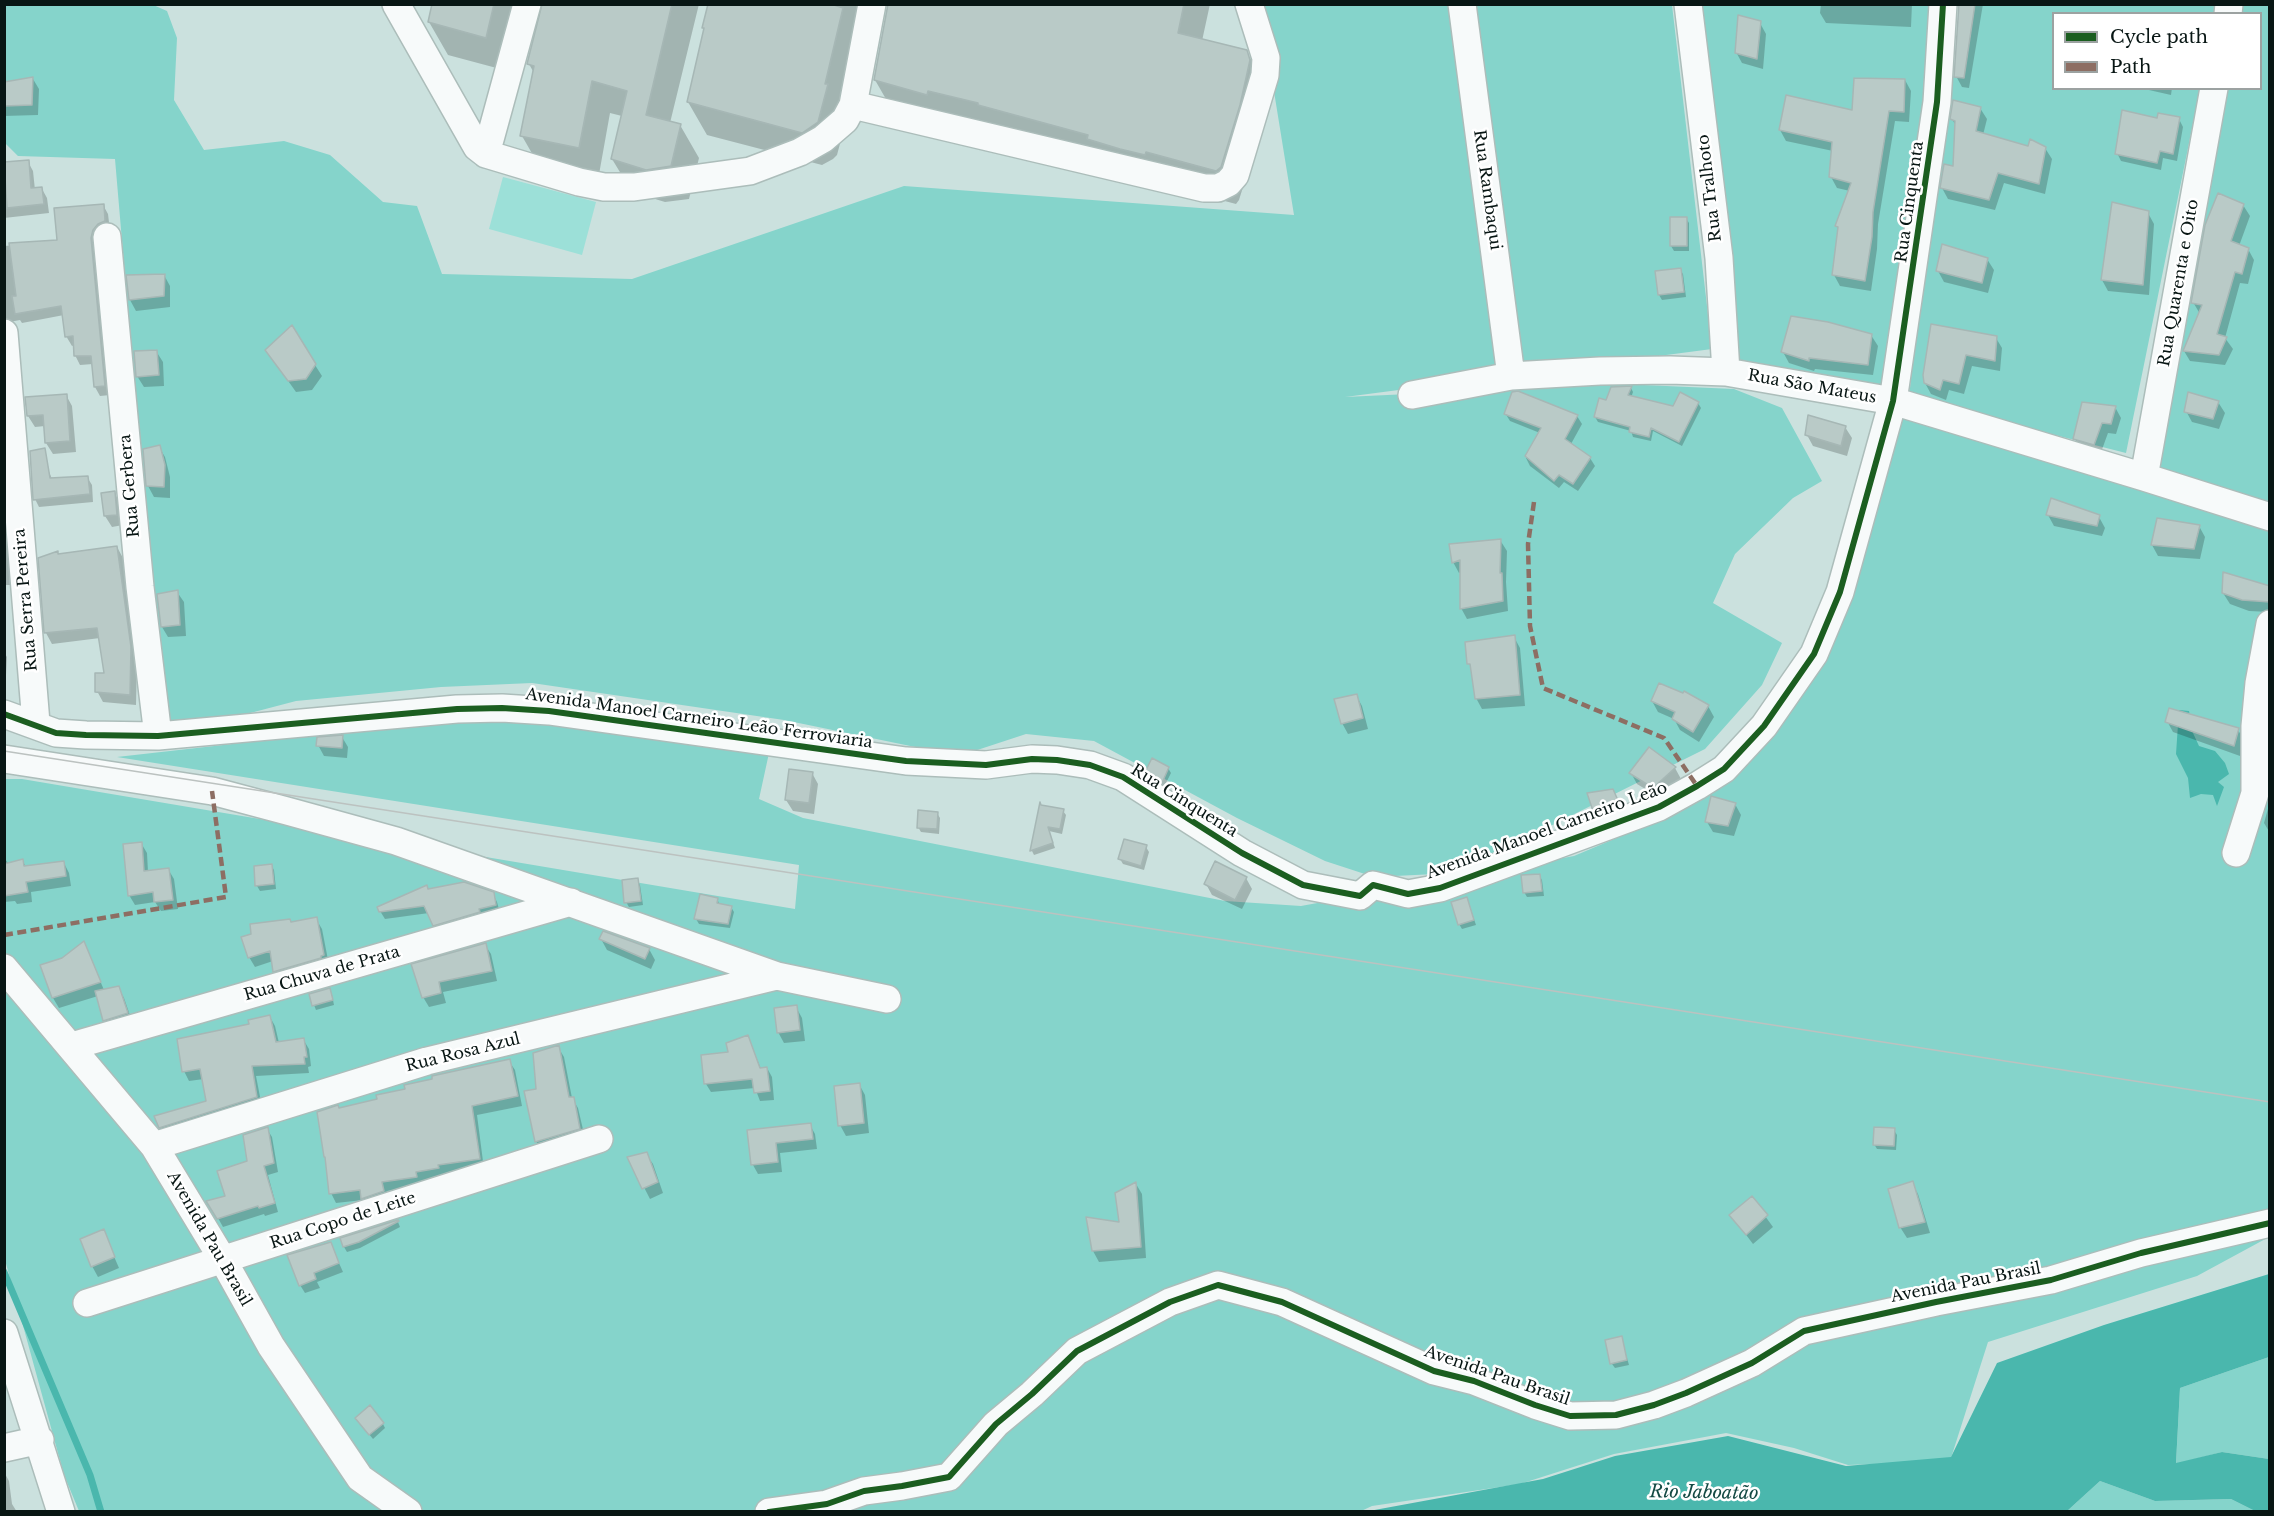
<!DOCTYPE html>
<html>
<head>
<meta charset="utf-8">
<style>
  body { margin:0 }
  #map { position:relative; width:2274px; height:1516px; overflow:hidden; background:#cbe1de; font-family:"Libre Baskerville",serif }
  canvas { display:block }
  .frame { position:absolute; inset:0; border:6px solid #081614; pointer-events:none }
  .legend { position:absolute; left:2052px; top:12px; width:210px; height:78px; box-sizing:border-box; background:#fff; border:2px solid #9ca2a1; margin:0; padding:8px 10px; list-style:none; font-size:18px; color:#081614 }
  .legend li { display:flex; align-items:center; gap:12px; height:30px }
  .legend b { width:30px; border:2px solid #9ca2a1 }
</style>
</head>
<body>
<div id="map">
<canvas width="2274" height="1516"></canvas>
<div class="frame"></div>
<ul class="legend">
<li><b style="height:8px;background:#1b5e20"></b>Cycle path</li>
<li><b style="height:8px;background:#8d6e63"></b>Path</li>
</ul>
</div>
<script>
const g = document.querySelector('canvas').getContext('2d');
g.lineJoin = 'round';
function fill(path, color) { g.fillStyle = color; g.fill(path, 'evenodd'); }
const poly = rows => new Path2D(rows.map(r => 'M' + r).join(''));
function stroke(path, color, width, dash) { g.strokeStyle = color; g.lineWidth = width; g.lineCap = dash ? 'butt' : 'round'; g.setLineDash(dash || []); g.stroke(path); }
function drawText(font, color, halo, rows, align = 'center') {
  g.font = font + ' "Libre Baskerville",serif'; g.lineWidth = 5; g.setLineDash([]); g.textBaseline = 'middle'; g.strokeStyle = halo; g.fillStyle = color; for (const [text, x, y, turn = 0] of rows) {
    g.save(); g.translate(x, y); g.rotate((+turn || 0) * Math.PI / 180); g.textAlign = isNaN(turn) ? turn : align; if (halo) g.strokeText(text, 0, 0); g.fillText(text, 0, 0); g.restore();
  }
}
const green = poly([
  [503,177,596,202,582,255,489,229]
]);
const forest = poly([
  [151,4,167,11,177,38,174,100,204,150,284,141,330,155,383,202,417,206,442,274,632,279,904,186,1294,215,1260,5,1672,5,1712,349,1345,397,1621,384,1734,389,1782,408,1822,481,1793,498,1735,554,1713,603,1782,643,1762,685,1705,749,1456,873,1374,877,1325,861,1237,818,1094,741,1026,734,959,756,784,720,532,683,441,687,296,701,212,723,170,721,152,592,115,159,18,156,5,143,4,5],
  [1693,5,1935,5,1921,120,1881,386,1731,368],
  [1975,5,2217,5,2215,13,2054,14,2054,88,2200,89,2126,453,1909,398,1941,74,1964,78],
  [2242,5,2269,5,2269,508,2158,467,2227,89,2260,88,2260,14,2241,13],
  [1893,401,2269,529,2269,1237,2197,1276,1988,1342,1950,1461,1848,1465,1794,1448,1726,1433,1614,1454,1520,1484,1372,1506,1359,1512,79,1511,64,1475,5,1260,4,779,22,779,795,909,799,865,117,757,444,720,539,721,769,753,759,799,803,818,1225,901,1301,906,1574,856,1671,815,1770,741,1846,571],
  [2269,1357,2269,1459,2222,1452,2176,1464,2180,1388],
  [2100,1481,2155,1501,2231,1499,2255,1511,2066,1512]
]);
const water = poly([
  [2179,710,2189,711,2193,733,2199,746,2215,751,2225,763,2229,774,2218,782,2224,787,2217,806,2213,795,2201,794,2190,798,2188,778,2176,754],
  [2269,1274,2269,1357,2180,1388,2176,1463,2222,1452,2269,1459,2269,1511,2255,1511,2231,1499,2155,1501,2100,1481,2066,1512,1369,1511,1543,1479,1615,1456,1728,1436,1846,1466,1951,1457,1997,1363,2104,1325]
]);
const shadow = poly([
  [433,4,521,4,504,70,448,55,429,22],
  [543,4,699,4,670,123,680,125,699,158,689,199,665,202,632,192,612,159,622,116,610,113,598,180,541,169,522,136,534,73,529,64],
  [710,4,877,4,837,155,833,159,822,165,707,135,688,102],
  [888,4,1210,4,1202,41,1246,51,1265,84,1258,139,1239,200,1236,204,894,113,875,80],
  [1821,4,1912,4,1911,27,1826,23,1820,13],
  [1960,4,1983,4,1969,88,1962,87,1956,76],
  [1760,23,1766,34,1763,69,1742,63,1736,52],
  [33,79,39,89,38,115,4,116,4,84],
  [1905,80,1911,91,1909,122,1895,121,1878,224,1877,249,1871,291,1840,286,1834,275,1839,230,1837,226,1850,191,1837,188,1831,177,1833,151,1786,141,1780,130,1853,112],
  [2140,88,2172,88,2171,95],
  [1980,108,1987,119,1983,135,2030,148,2045,148,2052,159,2045,194,2004,183,1995,210,1948,199,1942,188,1955,168,1956,126,1952,119],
  [2179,119,2183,127,2177,161,2163,158,2161,170,2121,161,2117,153,2158,120],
  [28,162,33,171,35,190,42,189,47,198,49,213,4,218,4,164],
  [103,205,108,214,110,231,110,395,100,396,95,387,93,364,80,365,75,355,75,345,72,346,66,336,64,315,22,323,20,320,4,323,4,246,59,242],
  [2243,205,2250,216,2239,246,2248,249,2254,260,2248,284,2240,283,2225,338,2233,349,2225,365,2190,361,2184,351,2200,314,2193,302],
  [2148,213,2154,224,2149,295,2108,291,2102,280],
  [1686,218,1689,223,1689,251,1674,251,1671,246],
  [1987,259,1994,270,1988,293,1944,282,1938,271],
  [1680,270,1683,274,1686,297,1662,300,1659,295,1657,273],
  [164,275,170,286,170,307,136,311,130,300],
  [1871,335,1878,346,1873,375,1815,369,1814,371,1789,363,1783,352],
  [1996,338,2002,348,2000,371,1972,366,1964,394,1949,390,1946,400,1931,394,1925,383,1924,375],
  [156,351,163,362,164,386,144,387,137,376],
  [274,361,315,365,322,376,312,390,296,392],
  [1631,388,1633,392,1631,398,1674,408,1698,403,1701,408,1682,446,1653,431,1651,441,1633,437,1631,431,1598,422,1595,417,1606,402],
  [66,395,72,406,76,452,53,454,46,443,45,426,35,427,28,416,27,399],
  [2218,402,2225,413,2219,429,2192,422,2186,411],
  [2115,407,2121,418,2116,434,2108,433,2100,455,2081,450,2075,439],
  [1505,413,1577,416,1582,424,1571,444,1590,458,1595,466,1578,491,1564,482,1559,488,1530,466,1526,458,1540,433,1510,421],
  [1845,427,1852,438,1847,456,1813,446,1807,435],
  [159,447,165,457,170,477,170,498,154,497,148,486],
  [47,467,52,479,87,477,92,485,93,502,39,507,35,499],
  [4,485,10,585,4,585],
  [114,493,121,503,123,525,112,527,105,516,102,494],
  [2048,515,2099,517,2105,528,2102,536,2054,526],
  [2199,526,2205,537,2200,559,2158,556,2152,545],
  [1500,540,1507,551,1506,582,1508,611,1467,619,1461,608,1461,572,1459,573,1453,562],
  [117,547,123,558,137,659,136,705,103,702,97,691,105,675,100,638,52,644,46,633,58,555],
  [2270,587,2270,612,2249,611,2230,604,2223,593],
  [177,592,184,602,186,636,168,637,162,627],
  [1514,637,1520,648,1525,706,1482,709,1476,698,1472,669,1469,663],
  [4,652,7,657,6,675,4,674],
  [1356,695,1362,706,1368,729,1348,734,1342,723],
  [1652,701,1708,706,1714,717,1699,742,1680,730,1674,719,1658,712],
  [2167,721,2238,730,2244,740,2240,756,2173,732],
  [342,737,348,747,347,758,324,756,318,745],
  [1649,749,1675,768,1681,779,1660,798,1637,784,1631,773],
  [1168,768,1171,773,1164,787,1149,777,1146,772],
  [812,773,818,784,814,814,793,811,786,800],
  [1613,791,1624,816,1601,824,1595,814,1589,794],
  [1735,804,1741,815,1734,836,1713,832,1707,822],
  [2269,805,2270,805,2270,833,2264,823],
  [1041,806,1063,811,1066,815,1062,834,1049,831,1055,848,1034,855,1032,851],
  [937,813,940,818,939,834,921,832,918,827],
  [141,843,147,853,148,872,168,869,174,879,178,909,161,911,155,902,135,905,129,895],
  [1146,847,1149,852,1144,870,1123,864,1120,859],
  [4,858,9,864,22,860,26,867,64,863,69,873,71,886,31,892,32,902,17,904,15,901,4,902],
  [271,865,274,870,276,889,260,891,257,886,255,867],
  [1539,875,1542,880,1544,896,1527,897,1524,892],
  [1246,878,1252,889,1242,909,1212,895,1206,884],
  [637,880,640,885,643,905,629,907,626,902],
  [428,891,493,894,497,902,500,913,438,933,429,913,385,919,380,911],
  [1467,898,1476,925,1462,929,1459,924],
  [717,899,720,905,731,907,734,912,730,928,699,924,696,919],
  [316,919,322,929,329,965,280,981,275,971,273,961,255,967,249,957,291,924],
  [601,939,649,949,655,960,651,969,607,950],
  [84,943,104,990,118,987,124,998,133,1024,111,1031,105,1020,98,996,59,1008,53,998,63,959],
  [485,945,491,954,497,981,443,992,446,1003,429,1007,423,997,413,965],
  [332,995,334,1005,316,1010,314,1005],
  [796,1007,802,1018,805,1041,784,1043,778,1032],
  [270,1017,275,1026,279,1043,303,1039,309,1049,311,1066,308,1067,309,1073,256,1076,262,1107,163,1133,157,1123,208,1102,204,1079,189,1081,184,1071,251,1025],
  [748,1037,761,1069,767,1068,772,1077,774,1100,760,1101,755,1088,711,1092,706,1084,702,1056,730,1053],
  [558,1047,564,1057,572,1098,578,1108,585,1138,541,1151,536,1141,538,1090],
  [509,1061,515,1070,522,1106,477,1115,484,1169,443,1175,443,1178,421,1181,421,1187,387,1191,388,1201,368,1208,363,1200,336,1203,331,1193,339,1110,379,1100],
  [859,1084,865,1095,869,1133,846,1136,840,1125],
  [810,1125,815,1134,817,1149,780,1153,782,1172,758,1174,753,1165,749,1131],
  [267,1129,272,1137,278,1172,268,1175,278,1212,265,1216,264,1214,223,1227,209,1202,227,1196],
  [1894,1130,1897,1135,1896,1150,1877,1149,1874,1144],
  [646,1154,653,1164,663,1193,650,1199,629,1158],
  [1912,1183,1918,1194,1930,1233,1907,1238,1900,1227],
  [1136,1184,1142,1194,1146,1258,1099,1262,1093,1251,1120,1224],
  [1752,1198,1773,1227,1753,1244,1731,1215],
  [398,1222,400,1227,360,1248,347,1252,344,1247,342,1239],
  [103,1231,119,1268,98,1277,92,1266],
  [330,1243,343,1272,317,1282,320,1288,305,1293,300,1285],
  [1621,1337,1629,1365,1615,1368,1612,1364],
  [360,1423,383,1424,385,1428,373,1439],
  [4,1472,9,1481,12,1504,17,1512,4,1512]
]);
const stream = poly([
  [4,1272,90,1475,101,1512]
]);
const building = poly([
  [432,4,494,4,486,38,428,22,432,4],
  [542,4,672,4,646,115,681,124,671,166,646,170,611,159,627,91,592,81,579,148,520,136,534,66,527,64,542,4],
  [708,4,831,4,843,8,825,84,828,84,818,122,802,133,687,102,704,28,702,28,708,4],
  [888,4,1184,4,1178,33,1247,50,1250,60,1240,105,1221,167,1216,171,1146,152,1145,155,1120,149,1087,139,1088,135,978,105,978,103,928,91,927,95,874,80,888,4],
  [1959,4,1975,4,1964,78,1954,77,1959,4],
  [1738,15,1761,21,1757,59,1735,53,1738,15],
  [33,77,32,105,4,106,4,82,33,77],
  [1854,78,1905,79,1904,112,1889,111,1873,212,1872,237,1865,281,1832,275,1838,227,1835,226,1851,183,1829,177,1832,142,1779,130,1786,95,1852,110,1854,78],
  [1953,100,1981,107,1976,131,2028,146,2030,139,2046,147,2039,184,1998,173,1989,200,1940,188,1944,164,1953,166,1955,121,1950,119,1953,100],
  [2122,110,2157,118,2158,113,2180,117,2173,154,2160,151,2157,163,2115,154,2122,110],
  [29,160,31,188,42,187,44,204,7,208,4,162,29,160],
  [2218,193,2244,204,2231,241,2249,248,2242,274,2235,272,2217,334,2227,337,2219,355,2183,351,2202,305,2191,303,2205,225,2218,193],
  [2112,202,2149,211,2143,285,2101,280,2112,202],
  [104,204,105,221,98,224,93,230,91,238,105,386,94,387,91,356,74,356,73,336,65,337,61,306,15,314,12,296,16,296,9,243,57,240,54,208,104,204],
  [1670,217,1687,217,1687,246,1670,246,1670,217],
  [1942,244,1988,258,1982,283,1936,271,1942,244],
  [1681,268,1684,292,1658,295,1655,271,1681,268],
  [165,274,164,296,129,300,126,275,165,274],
  [1791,316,1828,322,1872,334,1868,365,1809,358,1809,361,1781,352,1791,316],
  [1931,324,1997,336,1995,361,1966,355,1959,384,1943,380,1940,390,1924,383,1923,375,1931,324],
  [292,325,316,364,306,379,288,381,265,350,292,325],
  [157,350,159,375,136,377,134,351,157,350],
  [1632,386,1628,395,1673,406,1680,392,1699,402,1679,442,1651,428,1649,437,1629,432,1630,427,1594,417,1599,398,1606,400,1611,387,1632,386],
  [1518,391,1578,415,1565,439,1591,457,1573,484,1559,475,1554,481,1525,456,1541,428,1504,414,1512,392,1518,391],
  [2188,392,2219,401,2213,419,2184,412,2188,392],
  [67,394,70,441,45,443,43,415,27,416,25,397,67,394],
  [2082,402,2116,406,2111,424,2102,423,2094,445,2073,439,2082,402],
  [1808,415,1846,426,1841,446,1805,435,1808,415],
  [160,445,165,465,164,487,146,486,143,449,160,445],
  [45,448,50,478,88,476,90,494,33,500,30,451,45,448],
  [115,491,117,515,104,516,101,493,115,491],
  [2051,498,2100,515,2097,526,2046,515,2051,498],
  [2157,518,2200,525,2194,549,2151,545,2157,518],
  [1501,539,1500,573,1502,573,1503,601,1460,609,1460,560,1452,563,1449,544,1501,539],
  [117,546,131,647,130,695,95,692,95,673,104,673,97,628,44,633,38,558,58,551,58,554,117,546],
  [2223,572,2270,586,2270,602,2242,600,2222,593,2223,572],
  [178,590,180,625,161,627,157,594,178,590],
  [1515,635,1520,695,1475,699,1470,664,1467,664,1465,642,1515,635],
  [1659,683,1683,693,1684,691,1709,705,1693,732,1672,719,1675,712,1651,701,1659,683],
  [1357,694,1363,718,1341,724,1334,699,1357,694],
  [2169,708,2239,728,2234,746,2165,722,2169,708],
  [343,735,342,748,316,746,317,737,343,735],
  [1649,747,1676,767,1653,788,1629,773,1649,747],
  [1152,758,1169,767,1162,783,1145,772,1152,758],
  [789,769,813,772,809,803,785,800,789,769],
  [1613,789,1620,805,1594,814,1587,793,1613,789],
  [1711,796,1736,803,1728,826,1705,822,1711,796],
  [1040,802,1041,805,1064,809,1060,829,1048,827,1053,843,1030,851,1040,802],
  [918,810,938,812,937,829,917,828,918,810],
  [1124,839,1147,845,1141,866,1118,859,1124,839],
  [142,842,144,871,169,868,173,900,154,902,153,892,128,896,123,844,142,842],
  [23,859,24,866,64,861,66,876,26,882,28,892,4,896,4,864,23,859],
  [1215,861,1247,877,1235,900,1204,884,1215,861],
  [272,864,274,884,255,886,254,866,272,864],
  [1540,874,1542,891,1523,893,1521,875,1540,874],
  [638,878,641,901,624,903,622,880,638,878],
  [464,882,494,892,496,905,479,909,480,912,433,926,424,906,379,912,377,907,427,885,428,889,464,882],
  [700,894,718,898,717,903,732,906,728,924,694,919,700,894],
  [1467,897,1474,920,1458,925,1451,902,1467,897],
  [317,917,324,955,321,956,321,958,273,972,270,951,248,958,241,937,251,934,250,924,290,919,291,922,317,917],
  [603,931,650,948,645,959,599,939,603,931],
  [84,941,101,982,52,998,40,965,62,958,84,941],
  [486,943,492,971,439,982,441,993,422,998,411,964,486,943],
  [119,986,128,1013,103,1021,95,991,119,986],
  [330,988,333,1000,312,1006,309,994,330,988],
  [797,1005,800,1030,777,1033,774,1008,797,1005],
  [270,1015,276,1042,304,1038,307,1057,304,1057,305,1064,252,1066,257,1097,159,1128,154,1116,206,1101,200,1069,182,1072,177,1039,249,1024,248,1020,270,1015],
  [748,1035,760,1068,767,1067,770,1091,754,1093,752,1079,704,1084,701,1055,728,1052,726,1043,748,1035],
  [559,1045,569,1097,574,1097,580,1129,535,1142,524,1091,536,1089,533,1053,559,1045],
  [510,1059,518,1096,472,1106,480,1159,438,1165,439,1168,416,1172,417,1177,382,1182,384,1191,361,1199,360,1190,329,1194,325,1157,324,1157,317,1112,338,1105,339,1108,377,1099,376,1095,405,1089,404,1085,432,1079,432,1076,510,1059],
  [860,1083,864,1123,838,1126,834,1086,860,1083],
  [811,1123,813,1139,776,1143,778,1162,751,1165,747,1130,811,1123],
  [268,1127,274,1163,264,1166,275,1203,259,1208,258,1206,217,1219,206,1201,225,1196,217,1171,247,1161,243,1135,268,1127],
  [1874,1127,1895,1128,1894,1146,1873,1145,1874,1127],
  [647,1152,658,1182,642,1189,627,1157,647,1152],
  [1913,1181,1925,1222,1899,1228,1888,1189,1913,1181],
  [1136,1182,1141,1247,1092,1251,1086,1217,1119,1222,1115,1193,1136,1182],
  [1752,1196,1768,1215,1746,1235,1729,1215,1752,1196],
  [398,1220,399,1221,359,1242,343,1247,340,1238,398,1220],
  [104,1229,115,1257,91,1267,80,1239,104,1229],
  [331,1242,339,1263,314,1273,316,1279,299,1286,287,1255,331,1242],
  [1622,1336,1627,1360,1610,1364,1605,1340,1622,1336],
  [370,1405,384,1423,369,1435,355,1418,370,1405]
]);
const minor = poly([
  [396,4,477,147,486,154,579,182,604,187,634,187,750,171,800,152,823,139,845,120,853,105,1204,188,1218,188,1228,183,1235,175,1265,75,1266,58,1249,4],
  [1462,4,1511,376],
  [1688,4,1719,258,1726,372],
  [2228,14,2229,4],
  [853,105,872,4],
  [486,154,527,4],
  [107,237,140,587,158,736],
  [4,333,36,723],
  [1412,395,1511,376,1600,371,1670,370,1726,372,1893,401,2144,477,2270,517],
  [2144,477,2214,88],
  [4,714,56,733,86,735,158,736,457,709,502,708,549,711,906,761,986,765,1032,759,1057,760,1090,765,1123,777,1242,853,1303,885,1360,896,1373,885,1408,894,1440,888,1659,807,1697,786,1724,769,1764,726,1814,654,1840,592,1893,401,1937,102,1943,4],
  [4,759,212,791,287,811,396,841,777,976,887,999],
  [2236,853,2255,793,2255,726,2259,683,2270,624],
  [4,968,154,1146,223,1260,271,1346,360,1478,408,1512],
  [72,1046,571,902],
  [154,1146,427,1061,777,976],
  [87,1303,599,1139],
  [4,1333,61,1512],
  [4,1448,40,1440],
  [769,1512,827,1504,864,1491,902,1486,949,1477,996,1424,1032,1394,1077,1351,1170,1302,1218,1285,1282,1302,1434,1371,1474,1381,1535,1405,1570,1416,1616,1415,1654,1405,1686,1393,1752,1363,1804,1331,1936,1302,2051,1280,2141,1253,2270,1223]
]);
const tram = poly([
  [4,751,2270,1102]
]);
const quiet = poly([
  [1534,502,1528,544,1530,626,1543,688,1664,738,1697,786],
  [4,935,226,897,212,791]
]);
const cycleway = poly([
  [4,714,56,733,86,735,158,736,457,709,502,708,549,711,906,761,986,765,1032,759,1057,760,1090,765,1123,777,1242,853,1303,885,1360,896,1373,885,1408,894,1440,888,1659,807,1697,786,1724,769,1764,726,1814,654,1840,592,1893,401,1937,102,1943,4],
  [769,1512,827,1504,864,1491,902,1486,949,1477,996,1424,1032,1394,1077,1351,1170,1302,1218,1285,1282,1302,1434,1371,1474,1381,1535,1405,1570,1416,1616,1415,1654,1405,1686,1393,1752,1363,1804,1331,1936,1302,2051,1280,2141,1253,2270,1223]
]);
const streetNames = [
  ["Rua Tralhoto",1710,188,-97],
  ["Rua Rambaqui",1487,190,82],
  ["Rua Cinquenta",1910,202,-82],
  ["Rua Quarenta e Oito",2179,283,-80],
  ["Rua São Mateus",1812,387,10],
  ["Rua Gerbera",130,486,-95],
  ["Rua Serra Pereira",26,600,-95],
  ["Avenida Manoel Carneiro Leão Ferroviaria",699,719,8],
  ["Rua Cinquenta",1184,801,32],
  ["Avenida Manoel Carneiro Leão",1547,831,-20],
  ["Rua Chuva de Prata",322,974,-16],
  ["Rua Rosa Azul",463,1053,-14],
  ["Rua Copo de Leite",343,1221,-18],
  ["Avenida Pau Brasil",209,1239,60],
  ["Avenida Pau Brasil",1966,1283,-11],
  ["Avenida Pau Brasil",1497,1376,19]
];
const waterNames = [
  ["Rio Jaboatão",1704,1493,1]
];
fill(green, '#9ce0d8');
fill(forest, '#85d4cb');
fill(water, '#4ab7ad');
fill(shadow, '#0003');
stroke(stream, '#4ab7ad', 7);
fill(building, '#b9cac7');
stroke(building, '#a6b7b5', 1.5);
stroke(minor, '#acbdba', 30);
stroke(minor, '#f7fafa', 27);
stroke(tram, '#bcc2c0', 1.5);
stroke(quiet, '#8d6e63', 4.5, [9, 4.5]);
stroke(cycleway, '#1b5e20', 6);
drawText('16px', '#081614', '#fff', streetNames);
drawText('italic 18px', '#144a44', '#fff', waterNames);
</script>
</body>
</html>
